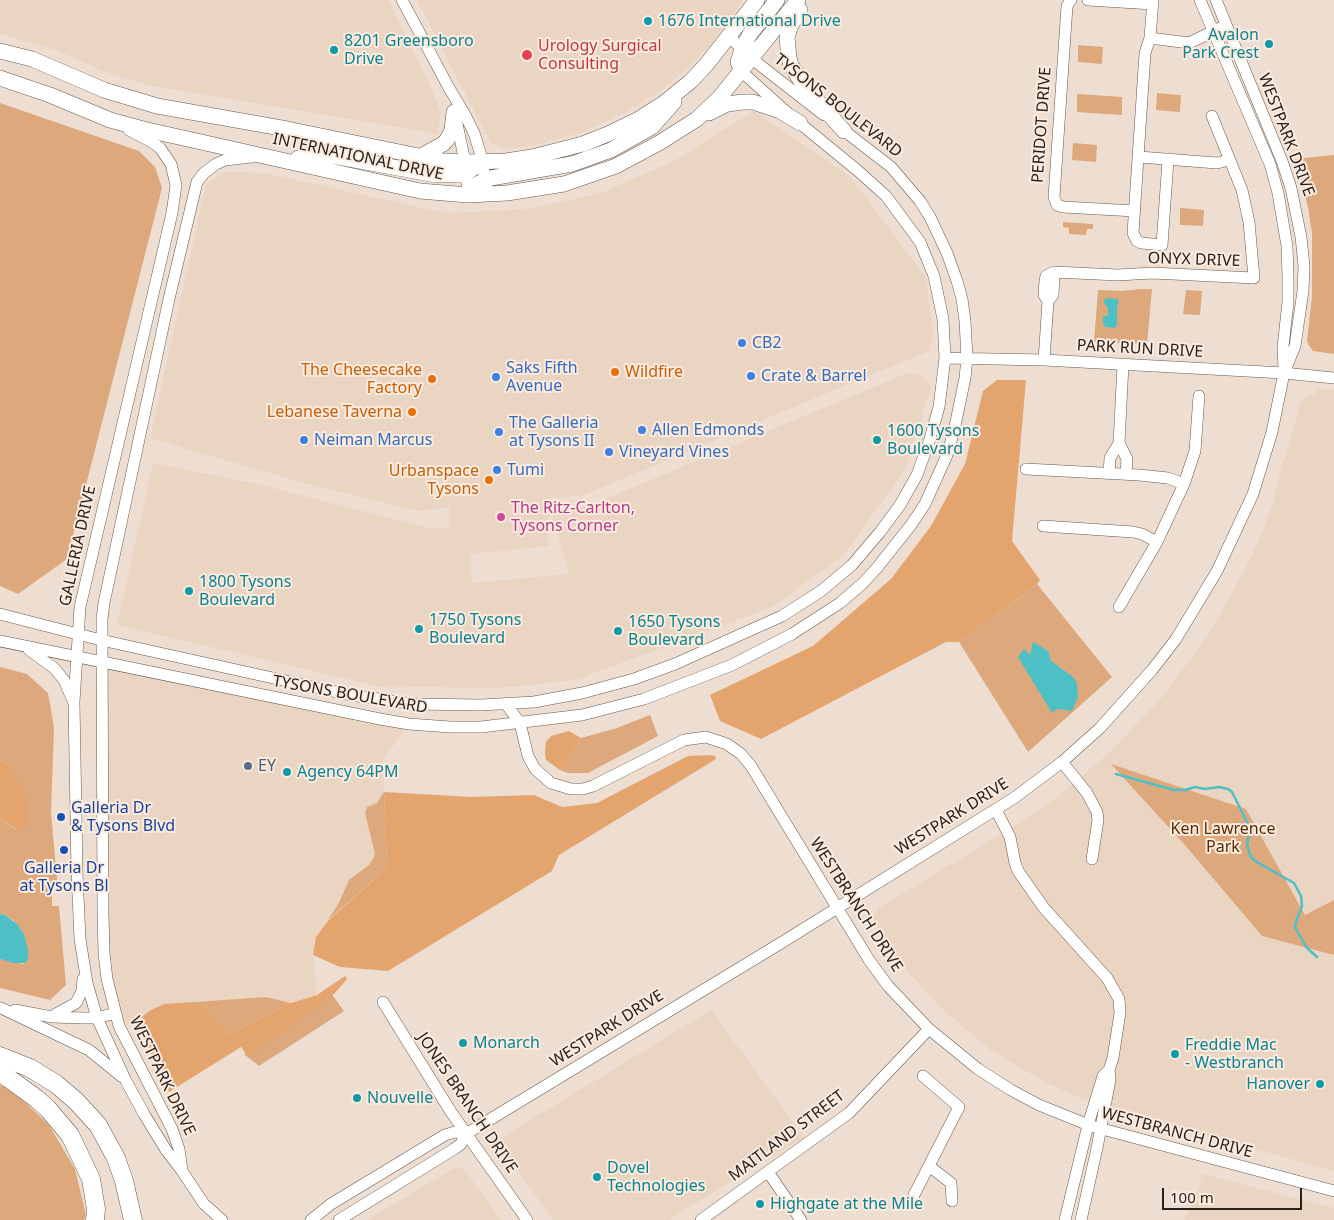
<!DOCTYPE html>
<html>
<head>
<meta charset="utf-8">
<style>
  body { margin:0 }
  #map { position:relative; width:1334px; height:1220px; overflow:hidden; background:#eeded2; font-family:"Noto Sans",sans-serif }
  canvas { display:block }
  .scale { position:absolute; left:1162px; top:1188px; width:140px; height:22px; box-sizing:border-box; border:2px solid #28221e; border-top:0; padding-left:6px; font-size:15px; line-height:18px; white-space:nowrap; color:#28221e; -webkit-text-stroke:4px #fbebdf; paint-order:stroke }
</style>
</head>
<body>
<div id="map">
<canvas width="1334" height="1220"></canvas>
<div class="scale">100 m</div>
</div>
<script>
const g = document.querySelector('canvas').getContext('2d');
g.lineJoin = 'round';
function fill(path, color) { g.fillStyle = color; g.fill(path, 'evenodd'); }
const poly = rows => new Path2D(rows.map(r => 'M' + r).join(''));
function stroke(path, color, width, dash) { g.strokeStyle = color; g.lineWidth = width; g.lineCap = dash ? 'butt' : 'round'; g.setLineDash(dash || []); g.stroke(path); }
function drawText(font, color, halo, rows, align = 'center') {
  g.font = font + ' "Noto Sans",sans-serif'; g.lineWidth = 4; g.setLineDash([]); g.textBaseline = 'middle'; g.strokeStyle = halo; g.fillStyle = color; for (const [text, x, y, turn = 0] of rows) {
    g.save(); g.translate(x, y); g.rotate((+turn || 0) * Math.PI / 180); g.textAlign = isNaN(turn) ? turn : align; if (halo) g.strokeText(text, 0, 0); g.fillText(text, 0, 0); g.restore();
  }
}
const built = poly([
  [0,0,388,0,430,85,441,113,438,134,143,84,103,71,56,50,0,34],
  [417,0,743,0,711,44,689,67,656,94,620,115,580,133,534,145,505,149,491,143,486,134],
  [754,111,851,178,925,276,934,334,929,351,834,390,584,495,549,499,548,546,470,554,472,583,569,574,551,510,588,506,908,373,923,376,931,388,905,469,844,555,772,607,578,679,541,684,495,688,377,686,117,625,153,463,257,484,433,529,450,527,449,507,418,511,304,483,150,438,206,184,226,172,265,173,445,213,530,209,601,193,674,161],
  [1315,388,1334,390,1334,900,1305,915,1246,809,1184,844,1262,936,1334,955,1334,1171,1118,1111,1080,1098,1043,1081,989,1049,941,1008,909,973,891,950,873,921,874,915,879,908,1008,830,1057,797,1111,751,1162,697,1207,637,1244,571,1262,533,1276,495,1274,494,1301,402,1307,396,1315,394],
  [102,662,409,724,383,760,387,865,316,937,313,955,317,995,291,1003,266,997,164,1004,151,1010,131,1025,119,1026,103,897],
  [711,1010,804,1137,668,1220,553,1220,503,1150,501,1141,506,1135],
  [454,1168,464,1169,501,1220,367,1220],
  [1202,1174,1334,1208,1334,1220,1184,1220,1198,1191]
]);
const green = poly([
  [1078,45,1103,47,1102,64,1078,62],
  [1157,93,1181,95,1180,112,1156,110],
  [1077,94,1122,97,1122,115,1077,112],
  [0,103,139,151,155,167,162,188,67,559,18,594,0,586],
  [1073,143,1097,145,1096,162,1072,160],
  [1334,155,1334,354,1313,351,1308,344,1307,340,1312,297,1312,233,1308,207,1295,159],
  [1180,208,1204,210,1203,226,1180,225],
  [1063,222,1093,224,1093,229,1087,229,1086,235,1069,234,1069,228,1063,227],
  [1140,289,1152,289,1147,344,1094,342,1098,290,1122,291],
  [1186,290,1202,291,1200,315,1183,314],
  [1037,584,1112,677,1028,752,959,642],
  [0,667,27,674,48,693,54,727,51,813,58,890,52,891,52,906,59,906,66,985,50,1000,0,988,0,959,23,964,28,959,28,955,24,934,14,921,5,915,0,914,0,819,16,829,9,764,0,760],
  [650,715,658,736,588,773,568,773,560,770,581,738,617,728],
  [1111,764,1246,809,1305,915,1334,900,1334,955,1262,936,1184,844],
  [384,792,387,865,380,874,328,920,339,903,349,880,369,865,373,859,375,854,365,813,367,807,377,803],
  [331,993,344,1011,259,1066,244,1054,258,1049],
  [266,997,291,1003,230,1034,204,1006,195,1002],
  [0,1085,12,1090,49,1125,75,1169,86,1215,84,1220,0,1220]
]);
const forest = poly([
  [997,380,1026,380,1012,541,1040,580,1037,584,959,642,946,642,761,739,720,721,710,695,813,646,891,579,931,526,965,464,983,391],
  [569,731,581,738,560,770,546,760,545,753,546,742,551,736],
  [709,755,715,756,716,759,559,855,552,871,388,971,340,967,313,955,316,937,328,921,380,874,387,865,384,792,472,797,534,795,562,807,597,803,688,756],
  [0,760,9,764,27,798,28,827,17,829,0,819],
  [345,976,347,979,335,993,248,1057,241,1047,169,1092,136,1021,151,1010,164,1004,195,1002,204,1006,230,1034,291,1003,317,995]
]);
const water = poly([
  [1107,298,1117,299,1119,302,1117,307,1117,325,1115,328,1105,327,1103,324,1103,317,1108,315,1108,307,1104,304,1104,300],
  [1033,642,1048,651,1051,661,1073,677,1077,683,1078,697,1072,711,1057,709,1052,713,1018,657,1024,649,1030,655],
  [0,914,5,915,17,924,24,934,28,950,28,959,25,963,13,963,0,959]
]);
const stream = poly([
  [1116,774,1174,790,1185,790,1195,787,1205,789,1219,787,1228,789,1232,792,1250,828,1247,845,1251,857,1255,861,1294,883,1301,896,1302,906,1296,922,1295,927,1306,947,1317,957]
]);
const minor = poly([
  [402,0,449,88,464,113,474,133,483,162,485,188],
  [1071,0,1067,6,1054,197,1057,205,1063,207,1135,211],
  [1088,0,1153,4],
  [1153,0,1150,38,1145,53,1133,233,1137,241,1141,243,1162,245,1168,160],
  [1200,0,1270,164,1278,193,1287,246,1288,277,1288,302,1283,347,1284,369],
  [729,36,752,59,824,115],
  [1150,38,1189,43,1220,28],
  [456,119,465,162,468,195],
  [129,130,152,142,160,148,171,164,176,185,172,213,80,607,74,702,77,873,80,939,87,983,97,1018,126,1081,144,1114,166,1150,182,1171,204,1204,222,1220],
  [1139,157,1217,163,1229,160],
  [1048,301,1053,295,1054,272],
  [945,358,1044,360,1284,373,1334,378],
  [1044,360,1048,301,1044,295,1045,281,1046,276,1054,272,1118,275,1152,273,1254,278,1249,222,1242,190,1212,116],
  [1119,443,1127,459,1126,474],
  [1026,469,1139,475,1168,478,1184,484],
  [1109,474,1110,458,1119,443,1123,365],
  [1043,526,1133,532,1142,534,1157,542],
  [1119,607,1157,542,1184,484,1195,451,1199,396],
  [0,614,101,640,350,695,413,704,481,705,534,702,582,693,634,679,675,664,782,616,821,591,852,565,880,532,900,505,917,475,929,442,939,407,945,358,943,319,934,276,920,242,886,196,857,170,791,116,742,72],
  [0,641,380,719,409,724,450,727,481,727,582,715,644,699,732,665,792,634,840,603,862,584,876,569,911,525,925,504,947,455,954,431,965,378,967,358,965,321,962,299,957,281,947,253,930,217,920,201,891,167,838,126],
  [29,650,54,668,64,680,73,701],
  [506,704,520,723,528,756,535,769,551,783,571,789,583,789,593,786,684,740,706,737,727,744,741,754,751,766,869,960,888,986,929,1029,978,1069,1011,1090,1039,1105,1091,1126,1334,1191],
  [1062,762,1087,793,1097,812,1098,820,1092,859],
  [996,810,1010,837,1015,863,1018,871,1044,908,1107,978,1119,999,1120,1013,1113,1058,1109,1070,1103,1076,1088,1125,1065,1220],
  [383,1002,451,1112,527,1220],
  [1,1008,89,1050,121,1076],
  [15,1010,52,1017,85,1018,97,1018,115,1013],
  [54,1015,76,1003,82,991,83,979],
  [929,1166,951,1183,952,1201],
  [182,1171,179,1149,172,1129,119,1026,107,979,104,953,103,913,102,619,104,603,169,299,197,182,204,173,216,164,225,160,252,157],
  [768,1172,801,1220],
  [914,1195,959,1107,923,1076],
  [311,1220,331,1204,445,1135,455,1132,466,1134],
  [339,1220,454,1149,461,1144,466,1134,781,943,1014,798,1062,762,1100,728,1152,670,1176,639,1217,571,1253,494,1272,432,1284,373,1295,346,1303,291,1304,266,1301,237,1291,188,1282,161,1216,0],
  [701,1220,849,1113,929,1029],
  [1081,1220,1097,1148,1110,1080,1109,1070]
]);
const major = poly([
  [800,10,790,27,787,38,789,58,791,65,804,86,844,131],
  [0,51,32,59,104,90,157,106,287,129,443,161,465,162,506,161,532,157,583,144,608,134,637,120,664,103,691,81,706,65,757,0],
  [742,72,738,62,742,49,750,34,777,0],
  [0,78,50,95,110,120,143,129,420,191,468,195,507,193,564,184,616,166,659,143,697,119,720,97,798,0],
  [709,113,727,104,743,102,753,102,780,111,800,123],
  [421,156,443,144,447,140,452,130,454,112],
  [298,158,333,156,436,175,455,175,466,173,483,162],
  [468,195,477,184,491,178,572,164,611,150,652,127,674,102]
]);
const highway = poly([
  [0,1056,30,1068,56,1084,76,1101,98,1125,116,1158,124,1181,133,1220],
  [0,1072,37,1099,48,1109,70,1135,91,1179,96,1209,95,1220]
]);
const markers = [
  [648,21,5,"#0f9aa8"],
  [1269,44,5,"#0f9aa8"],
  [334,50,5,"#0f9aa8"],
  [527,55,6,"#e0444e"],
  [742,343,5,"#3f7fe0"],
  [615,372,5,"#e8710a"],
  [751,376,5,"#3f7fe0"],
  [496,377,5,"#3f7fe0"],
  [432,379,5,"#e8710a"],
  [412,412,5,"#e8710a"],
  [642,430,5,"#3f7fe0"],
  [499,432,5,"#3f7fe0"],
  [304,440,5,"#3f7fe0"],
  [877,440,5,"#0f9aa8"],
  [609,452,5,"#3f7fe0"],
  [497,470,5,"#3f7fe0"],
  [489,480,5,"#e8710a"],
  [501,517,5,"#d1479c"],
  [189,591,5,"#0f9aa8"],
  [419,629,5,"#0f9aa8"],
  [618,631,5,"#0f9aa8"],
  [248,766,5,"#5c6f8a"],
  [287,772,5,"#0f9aa8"],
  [61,817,5,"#1a4fb4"],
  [64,850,5,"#1a4fb4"],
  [463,1043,5,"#0f9aa8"],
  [1175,1054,5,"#0f9aa8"],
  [1320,1084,5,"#0f9aa8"],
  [357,1098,5,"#0f9aa8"],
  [597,1177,5,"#0f9aa8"],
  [760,1204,5,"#0f9aa8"]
];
const cultureNames = [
  ["1676 International Drive",658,21],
  ["Avalon",1259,35,"right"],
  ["Park Crest",1259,53,"right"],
  ["8201 Greensboro",344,41],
  ["Drive",344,59],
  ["1600 Tysons",887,431],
  ["Boulevard",887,449],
  ["1800 Tysons",199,582],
  ["Boulevard",199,600],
  ["1750 Tysons",429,620],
  ["Boulevard",429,638],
  ["1650 Tysons",628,622],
  ["Boulevard",628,640],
  ["Agency 64PM",297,772],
  ["Monarch",473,1043],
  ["Freddie Mac",1185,1045],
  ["- Westbranch",1185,1063],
  ["Hanover",1310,1084,"right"],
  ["Nouvelle",367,1098],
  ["Dovel",607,1168],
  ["Technologies",607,1186],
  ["Highgate at the Mile",770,1204]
];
const healthNames = [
  ["Urology Surgical",538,46],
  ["Consulting",538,64]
];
const streetNames = [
  ["TYSONS BOULEVARD",838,106,38],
  ["PERIDOT DRIVE",1042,125,-86],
  ["WESTPARK DRIVE",1286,135,69],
  ["INTERNATIONAL DRIVE",358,157,12],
  ["ONYX DRIVE",1194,260,2],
  ["PARK RUN DRIVE",1140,349,3],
  ["GALLERIA DRIVE",78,546,-78],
  ["TYSONS BOULEVARD",350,695,10],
  ["WESTPARK DRIVE",952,817,-32],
  ["WESTBRANCH DRIVE",856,905,57],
  ["WESTPARK DRIVE",607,1029,-32],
  ["WESTPARK DRIVE",162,1076,64],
  ["JONES BRANCH DRIVE",467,1103,56],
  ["WESTBRANCH DRIVE",1177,1133,15],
  ["MAITLAND STREET",787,1136,-37]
];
const shopNames = [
  ["CB2",752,343],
  ["Saks Fifth",506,368],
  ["Avenue",506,386],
  ["Crate & Barrel",761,376],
  ["The Galleria",509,423],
  ["at Tysons II",509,441],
  ["Allen Edmonds",652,430],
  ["Neiman Marcus",314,440],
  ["Vineyard Vines",619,452],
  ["Tumi",507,470]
];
const foodNames = [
  ["The Cheesecake",422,370],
  ["Factory",422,388],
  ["Wildfire",625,372,"left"],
  ["Lebanese Taverna",402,412],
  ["Urbanspace",479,471],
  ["Tysons",479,489]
];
const hotelNames = [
  ["The Ritz-Carlton,",511,508],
  ["Tysons Corner",511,526]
];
const serviceNames = [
  ["EY",258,766]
];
const transitNames = [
  ["Galleria Dr",71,808],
  ["& Tysons Blvd",71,826],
  ["Galleria Dr",64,868,"center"],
  ["at Tysons Bl",64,886,"center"]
];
const parkNames = [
  ["Ken Lawrence",1223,829],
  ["Park",1223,847]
];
fill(built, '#ead4c2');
fill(green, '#dda87c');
fill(forest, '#e4a46e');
fill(water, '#4dc0c6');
stroke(stream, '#4dc0c6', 2.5);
stroke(minor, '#66594e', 12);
stroke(major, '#66594e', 16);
stroke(highway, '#66594e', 19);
stroke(minor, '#fff', 11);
stroke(major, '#fff', 15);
stroke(highway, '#fff', 18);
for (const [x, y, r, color] of markers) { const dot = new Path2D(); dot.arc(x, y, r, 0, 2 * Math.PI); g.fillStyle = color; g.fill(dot); stroke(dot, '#fbebdf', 2); }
drawText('16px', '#0d838f', '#fbebdf', cultureNames, 'left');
drawText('16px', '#be3a42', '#fbebdf', healthNames, 'left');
drawText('16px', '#28221e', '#fbebdf', streetNames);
drawText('16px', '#366cbe', '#fbebdf', shopNames, 'left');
drawText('16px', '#c56008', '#fbebdf', foodNames, 'right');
drawText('16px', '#b23c85', '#fbebdf', hotelNames, 'left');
drawText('16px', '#4e5e75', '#fbebdf', serviceNames, 'left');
drawText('16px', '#164399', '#fbebdf', transitNames, 'left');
drawText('16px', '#562d01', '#fbebdf', parkNames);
</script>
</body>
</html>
